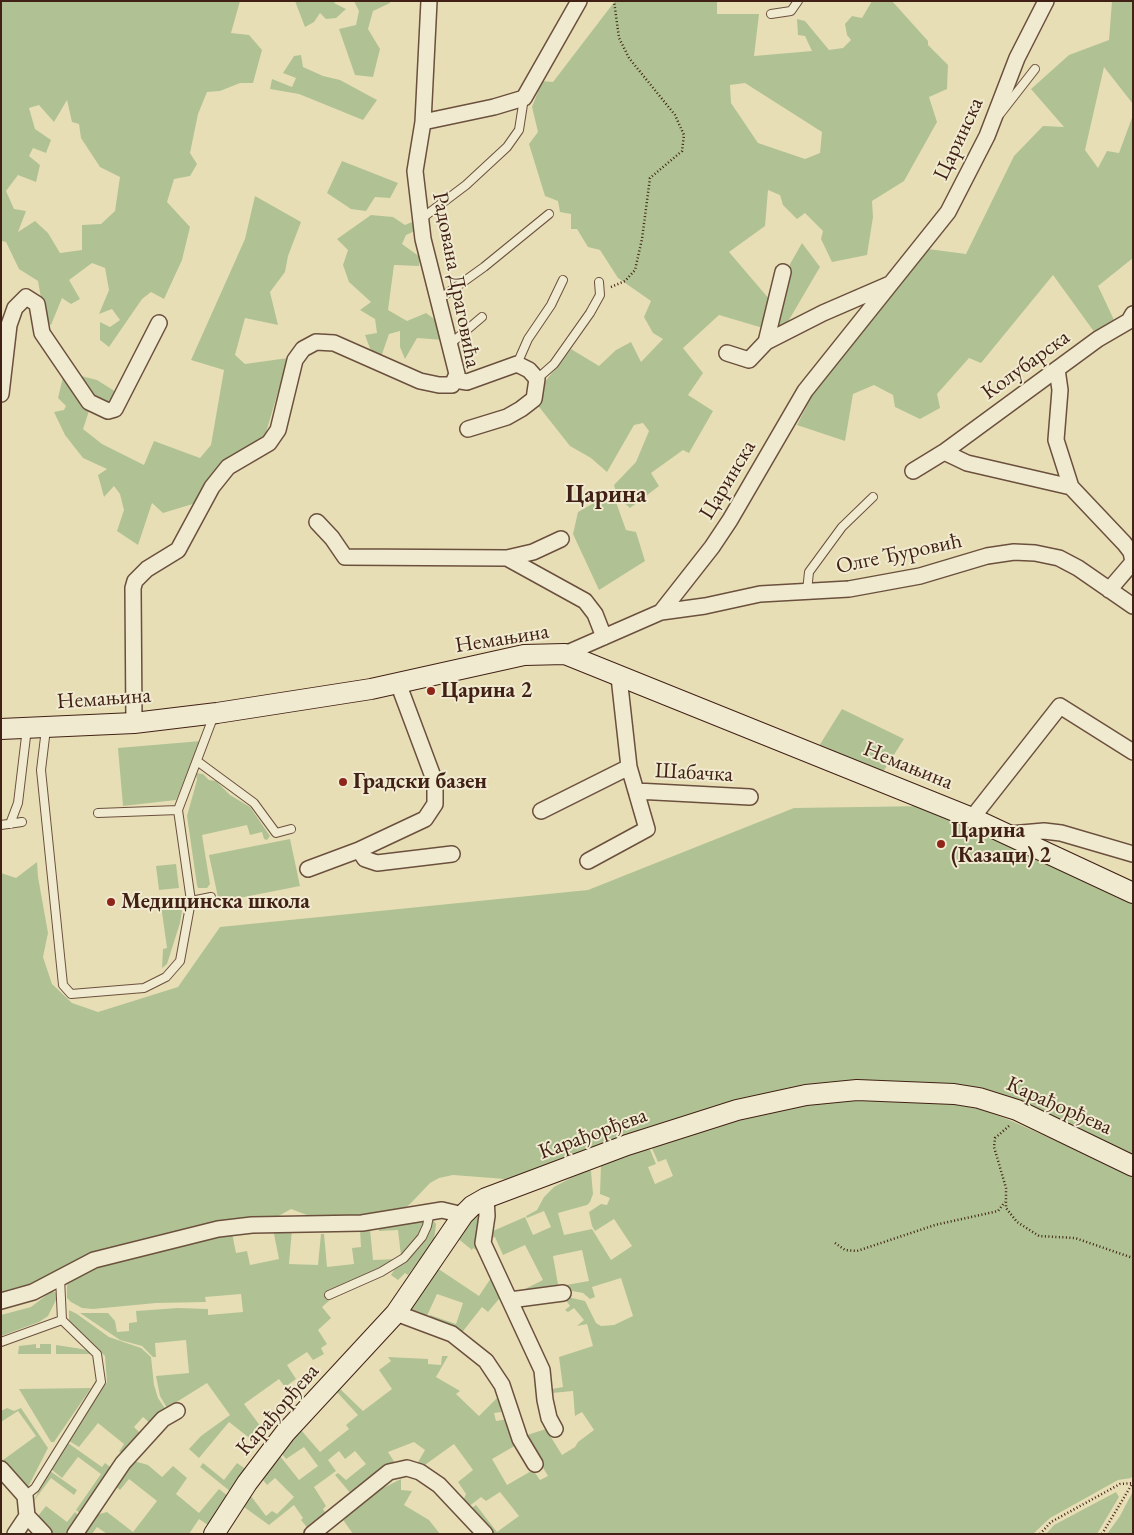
<!DOCTYPE html>
<html>
<head>
<meta charset="utf-8">
<style>
  body { margin:0 }
  #map { position:relative; width:1134px; height:1535px; overflow:hidden; background:#e8deb6; font-family:"EB Garamond",serif }
  canvas { display:block }
  .frame { position:absolute; inset:0; border:2px solid #412115; pointer-events:none }
</style>
</head>
<body>
<div id="map">
<canvas width="1134" height="1535"></canvas>
<div class="frame"></div>
</div>
<script>
const g = document.querySelector('canvas').getContext('2d');
g.lineJoin = 'round';
function fill(path, color) { g.fillStyle = color; g.fill(path, 'evenodd'); }
const poly = rows => new Path2D(rows.map(r => 'M' + r).join(''));
function stroke(path, color, width, dash) { g.strokeStyle = color; g.lineWidth = width; g.lineCap = dash ? 'butt' : 'round'; g.setLineDash(dash || []); g.stroke(path); }
function drawText(font, color, halo, rows, align = 'center') {
  g.font = font + ' "EB Garamond",serif'; g.lineWidth = 4; g.setLineDash([]); g.textBaseline = 'middle'; g.strokeStyle = halo; g.fillStyle = color; for (const [text, x, y, turn = 0] of rows) {
    g.save(); g.translate(x, y); g.rotate((+turn || 0) * Math.PI / 180); g.textAlign = isNaN(turn) ? turn : align; if (halo) g.strokeText(text, 0, 0); g.fillText(text, 0, 0); g.restore();
  }
}
const green = poly([
  [1,1,240,1,231,33,249,35,262,50,253,83,240,83,220,91,207,92,198,114,190,153,197,164,190,176,174,179,167,202,190,227,182,260,164,299,151,292,142,299,109,347,100,340,100,322,110,327,120,320,112,309,99,314,109,290,105,268,92,263,69,280,80,299,71,304,62,298,51,325,45,321,38,281,19,269,6,242,1,241],
  [67,100,72,122,79,124,81,138,100,167,120,177,115,211,101,224,82,225,82,250,60,253,48,233,35,221,18,232,26,211,14,209,6,191,18,175,36,182,40,165,29,156,33,148,46,153,51,140,35,129,29,108,39,105,54,122],
  [295,1,336,1,334,3,346,9,336,18,326,19,320,13,314,22,305,27],
  [354,1,390,1,390,3,373,11,368,29,380,49,373,77,355,75,339,29,356,25,359,11],
  [615,1,717,1,717,14,759,14,754,56,812,51,805,36,798,35,797,19,805,21,829,50,843,48,851,40,847,35,845,24,852,16,862,18,872,1,892,1,928,41,928,45,948,65,947,89,929,97,937,122,904,181,872,201,873,217,867,255,832,262,821,239,823,231,805,213,797,219,783,205,780,195,768,190,765,226,729,252,770,300,763,328,719,315,683,348,703,373,688,395,713,411,689,453,683,450,651,473,659,486,630,508,617,496,614,485,636,462,649,431,643,423,634,425,607,472,591,458,570,446,536,403,544,383,571,349,599,366,616,350,631,342,641,362,663,339,653,333,644,317,651,301,618,278,600,250,588,247,577,229,571,229,571,214,560,212,558,201,545,196,529,144,538,132,532,107,542,81,553,82],
  [745,83,822,132,820,153,805,159,758,143,731,103,730,85],
  [1112,1,1133,1,1133,104,1104,67,1085,150,1098,168,1107,151,1119,153,1133,115,1133,258,1098,286,1115,322,1095,333,1053,275,981,363,969,358,937,394,940,408,920,419,895,407,893,395,874,385,853,394,845,441,797,425,818,384,928,249,966,254,1014,156,1043,126,1064,127,1031,89,1069,55,1109,40],
  [301,55,303,67,323,76,340,80,377,100,363,120,299,94,270,89,272,79,292,87,296,78,283,73,294,56],
  [342,161,398,183,390,198,375,197,366,211,351,209,327,193],
  [255,196,301,222,288,256,285,272,270,292,278,325,245,318,235,355,245,364,288,358,265,436,242,452,196,503,163,513,152,503,138,545,117,531,124,510,120,494,114,486,104,497,98,475,107,469,83,458,65,435,54,412,64,410,66,406,58,398,63,377,77,375,97,380,116,392,117,405,89,411,83,429,102,444,144,465,154,441,200,458,211,445,224,370,191,360,245,239],
  [371,215,393,217,405,225,414,221,415,231,406,235,402,244,420,257,419,266,394,265,388,310,407,321,426,313,437,321,443,340,417,338,405,359,400,347,400,331,389,334,381,357,372,354,365,335,377,333,375,319,360,310,371,302,349,282,343,265,348,250,337,239],
  [802,243,820,267,786,325,777,326,790,264],
  [598,491,612,491,626,530,636,532,645,561,599,590,573,534,578,512,592,504],
  [842,709,904,739,881,775,819,746],
  [201,741,176,800,123,806,118,748],
  [196,773,203,774,209,780,216,781,230,795,250,807,270,836,267,840,264,839,262,832,250,835,247,825,202,835,210,884,207,888,198,888,197,885,187,816,197,780],
  [927,806,1133,901,1133,1155,1036,1108,880,1082,522,1176,505,1179,453,1175,439,1178,430,1183,410,1204,399,1212,386,1215,315,1218,291,1209,275,1218,91,1256,29,1284,1,1292,1,873,16,878,37,862,38,877,48,933,43,957,52,984,72,1003,98,1012,178,987,220,927,588,890,794,808],
  [290,839,300,886,219,902,209,855],
  [176,864,179,888,159,890,156,866],
  [178,903,182,911,180,923,167,964,162,968,163,949,167,948,161,905],
  [844,1100,928,1100,980,1109,1007,1119,1133,1175,1133,1475,1131,1478,1118,1480,1050,1518,1033,1534,488,1534,468,1511,476,1505,497,1532,519,1516,500,1492,486,1501,481,1497,467,1508,462,1503,466,1494,458,1482,473,1470,454,1444,422,1467,417,1464,425,1450,414,1442,388,1452,395,1463,352,1495,335,1475,338,1473,346,1480,366,1464,355,1451,345,1459,339,1451,328,1460,336,1471,314,1487,326,1506,323,1509,328,1517,310,1531,301,1520,303,1518,294,1505,269,1525,244,1507,251,1496,266,1516,272,1511,277,1514,294,1497,275,1478,267,1485,263,1480,280,1456,299,1480,318,1466,304,1447,286,1459,282,1454,301,1430,320,1452,349,1429,346,1425,358,1415,336,1391,339,1388,363,1411,392,1389,379,1370,391,1361,388,1357,428,1359,428,1364,441,1365,442,1356,448,1356,436,1377,460,1391,456,1394,479,1416,501,1394,503,1400,500,1405,501,1412,494,1413,496,1421,508,1419,518,1444,492,1459,507,1485,533,1470,540,1480,548,1476,524,1436,546,1429,562,1455,575,1447,578,1442,594,1430,582,1412,575,1416,573,1391,552,1393,552,1389,563,1387,559,1357,593,1346,587,1324,577,1326,584,1320,574,1308,568,1312,565,1310,570,1306,563,1296,585,1301,596,1323,601,1326,614,1325,633,1316,621,1278,592,1287,595,1297,590,1299,583,1293,567,1290,566,1285,589,1281,582,1250,553,1256,559,1290,525,1295,523,1290,543,1280,525,1245,503,1255,495,1237,487,1240,486,1234,525,1217,533,1235,551,1227,544,1211,527,1218,526,1216,537,1210,544,1197,554,1187,586,1170,591,1171,593,1194,590,1202,587,1205,558,1213,564,1235,592,1229,611,1260,632,1246,614,1219,595,1231,592,1226,589,1212,601,1204,607,1205,610,1198,600,1194,601,1165,649,1147,656,1164,648,1167,655,1184,673,1176,666,1159,658,1162,651,1146,698,1128,796,1107],
  [479,1209,481,1214,476,1238,483,1254,473,1248,472,1250,456,1237],
  [424,1217,425,1222,420,1234,401,1256,398,1230,379,1231,379,1228],
  [433,1220,436,1224,434,1240,408,1275,405,1273,398,1280,391,1275,396,1267],
  [273,1229,292,1229,289,1264,318,1265,321,1234,324,1234,327,1267,354,1264,352,1248,361,1247,360,1230,370,1229,373,1260,397,1259,327,1294,330,1300,322,1307,331,1318,318,1330,327,1344,321,1348,324,1354,313,1360,307,1352,287,1365,296,1379,285,1387,279,1379,244,1404,261,1427,252,1440,229,1422,199,1458,189,1449,201,1436,230,1415,207,1383,167,1408,160,1396,156,1376,189,1373,186,1340,155,1343,156,1357,153,1357,142,1346,120,1340,80,1313,108,1313,115,1321,117,1332,129,1331,129,1323,137,1322,136,1311,178,1308,208,1309,208,1315,243,1312,241,1294,205,1297,206,1302,156,1303,93,1309,82,1308,71,1302,67,1298,67,1285,70,1280,96,1264,232,1233,236,1253,247,1251,250,1265,279,1259],
  [434,1266,479,1296,493,1275,503,1302,499,1299,488,1312,482,1307,460,1335,427,1320,430,1315,456,1324,463,1303,437,1294,425,1320,406,1308],
  [52,1291,57,1293,57,1298,48,1316,39,1322,1,1336,1,1315,31,1307],
  [69,1310,77,1314,109,1337,141,1348,151,1357,154,1385,158,1398,166,1410,151,1424,143,1417,134,1427,141,1434,122,1452,119,1452,124,1444,98,1423,79,1447,69,1441,107,1382,105,1356,75,1328,69,1320],
  [36,1344,36,1348,40,1348,40,1344,51,1344,51,1354,18,1354,19,1346],
  [56,1345,82,1349,92,1352,92,1354,56,1354],
  [91,1388,54,1442,51,1442,19,1389],
  [7,1408,14,1411,21,1408,48,1448,26,1491,1,1464,1,1459,3,1460,36,1436,18,1411,1,1422,1,1411],
  [68,1443,102,1467,105,1463,113,1469,81,1514,76,1510,101,1474,78,1457,62,1478,51,1469],
  [134,1461,148,1465,162,1477,173,1466,187,1478,176,1494,199,1513,219,1489,228,1496,208,1525,199,1519,189,1534,107,1534,97,1527,92,1534,80,1534,92,1516,107,1512,133,1532,157,1501,129,1479,120,1490,115,1486],
  [203,1463,224,1480,237,1463,247,1470,231,1492,200,1467],
  [50,1471,77,1490,74,1495,51,1478,33,1502],
  [401,1479,401,1490,412,1491,404,1505,429,1520,440,1534,353,1534,341,1517,372,1491,377,1491],
  [1133,1491,1133,1534,1107,1534,1120,1516],
  [1116,1492,1119,1497,1097,1534,1046,1534,1054,1525],
  [46,1506,67,1522,75,1512,80,1517,70,1534,54,1534,38,1516]
]);
const path = poly([
  [611,287,625,281,635,270,642,239,650,178,682,151,684,135,675,115,629,58,619,38,614,1],
  [1009,1126,995,1138,994,1147,1006,1188,1006,1208,1017,1222,1039,1236,1075,1238,1133,1258],
  [835,1243,845,1250,857,1251,935,1225,998,1211,1005,1202],
  [1040,1534,1051,1522,1120,1484,1133,1483],
  [1102,1534,1132,1484]
]);
const lane = poly([
  [771,14,791,11,798,1],
  [1000,114,1035,69],
  [421,219,466,185,507,147,519,130,524,98],
  [438,300,484,267,549,214],
  [449,345,482,317],
  [517,364,528,339,551,305,563,280],
  [537,379,554,364,590,313,600,295,599,282],
  [807,591,809,572,842,527,873,497],
  [46,729,41,770,63,985,71,994,144,988,166,977,180,961,191,901,178,810,214,715],
  [197,761,254,803,276,833,291,829],
  [98,813,178,810],
  [10,824,18,803,27,728],
  [1,825,22,822],
  [191,901,211,897],
  [329,1295,381,1272,404,1258,422,1237,427,1226,430,1211],
  [1,1342,62,1320],
  [25,1496,35,1488,101,1382,97,1354,62,1320,60,1278]
]);
const street = poly([
  [423,122,494,107,524,98,579,1],
  [766,342,783,272],
  [727,353,749,360,766,342,823,313,890,284],
  [1057,369,1060,390,1056,440,1071,487,1124,543,1131,552,1133,562],
  [455,380,467,382,517,364,529,370,537,379,534,399,521,409,507,417,468,429],
  [1,394,9,325,15,308,26,297,37,304,42,333,89,402,108,411,115,409,159,323],
  [944,452,967,463,1071,487],
  [913,471,944,452,1098,339,1129,321,1133,314],
  [317,522,332,538,345,557,507,558,585,601,595,614,604,637],
  [507,558,533,552,561,539],
  [1109,590,1133,562],
  [661,612,705,606,760,594,849,589,920,576,987,556,1014,552,1035,553,1059,558,1078,568,1133,606],
  [565,654,661,612,712,547,730,520,805,391,948,212,987,136,1017,58,1046,1],
  [398,683,435,782,435,804,425,819,359,850,365,859,377,863,452,854],
  [134,723,133,588,135,581,147,569,178,550,212,487,228,467,269,443,278,430,295,360,303,349,316,342,334,343,420,381,439,385,452,385,457,374,423,239,415,171,423,122,429,1],
  [636,791,750,797],
  [541,811,629,767],
  [972,818,1060,706,1133,752],
  [1010,834,1044,831,1061,833,1133,854],
  [588,861,647,829,629,767,619,677],
  [308,869,359,850],
  [486,1198,487,1216,483,1243,542,1370,545,1400,549,1418,555,1429],
  [510,1300,563,1293],
  [1,1301,33,1292,94,1260,218,1229,252,1225,362,1223,442,1210,463,1215],
  [396,1313,452,1334,486,1361,502,1385,520,1439,535,1464],
  [1,1469,25,1496,27,1516,44,1534],
  [15,1534,27,1516],
  [75,1534,123,1463,163,1419,177,1411],
  [312,1534,389,1472,407,1468,420,1472,439,1485,485,1534]
]);
const secondary = poly([
  [1,729,134,723,217,713,371,689,524,655,565,654,972,818,1133,893],
  [214,1534,247,1483,285,1433,396,1313,463,1215,472,1206,486,1198,627,1145,737,1110,806,1095,857,1090,954,1094,979,1098,1017,1110,1133,1166]
]);
const markers = [
  [431,691,5,"#8f2418"],
  [343,782,5,"#8f2418"],
  [941,844,5,"#8f2418"],
  [111,902,5,"#8f2418"]
];
const streetNames = [
  ["Царинска",959,139,-65],
  ["Радована Драговића",456,280,79],
  ["Колубарска",1026,365,-36],
  ["Царинска",728,480,-59],
  ["Олге Ђуровић",899,554,-12],
  ["Немањина",502,639,-9],
  ["Немањина",104,699,-4],
  ["Немањина",908,766,22],
  ["Шабачка",694,773,3],
  ["Карађорђева",1059,1106,24],
  ["Карађорђева",593,1134,-20],
  ["Карађорђева",278,1410,-49]
];
const poiNames = [
  ["Царина 2",441,691],
  ["Градски базен",353,782],
  ["Царина",951,831],
  ["(Казаци) 2",951,856],
  ["Медицинска школа",121,902]
];
const neighbourhoodNames = [
  ["Царина",606,495]
];
fill(green, '#b0c293');
stroke(lane, '#6b503d', 10);
stroke(street, '#6b503d', 18);
stroke(secondary, '#412115', 22);
stroke(path, '#412115', 2.5, [1, 2.5]);
stroke(lane, '#f0ead0', 8);
stroke(street, '#f0ead0', 15);
stroke(secondary, '#f0ead0', 20);
for (const [x, y, r, color] of markers) { const dot = new Path2D(); dot.arc(x, y, r, 0, 2 * Math.PI); g.fillStyle = color; g.fill(dot); stroke(dot, '#f0ead0', 2); }
drawText('22px', '#412115', '#f0ead0', streetNames);
drawText('bold 22px', '#412115', '#f0ead0', poiNames, 'left');
drawText('bold 24px', '#412115', '#f0ead0', neighbourhoodNames);
</script>
</body>
</html>
